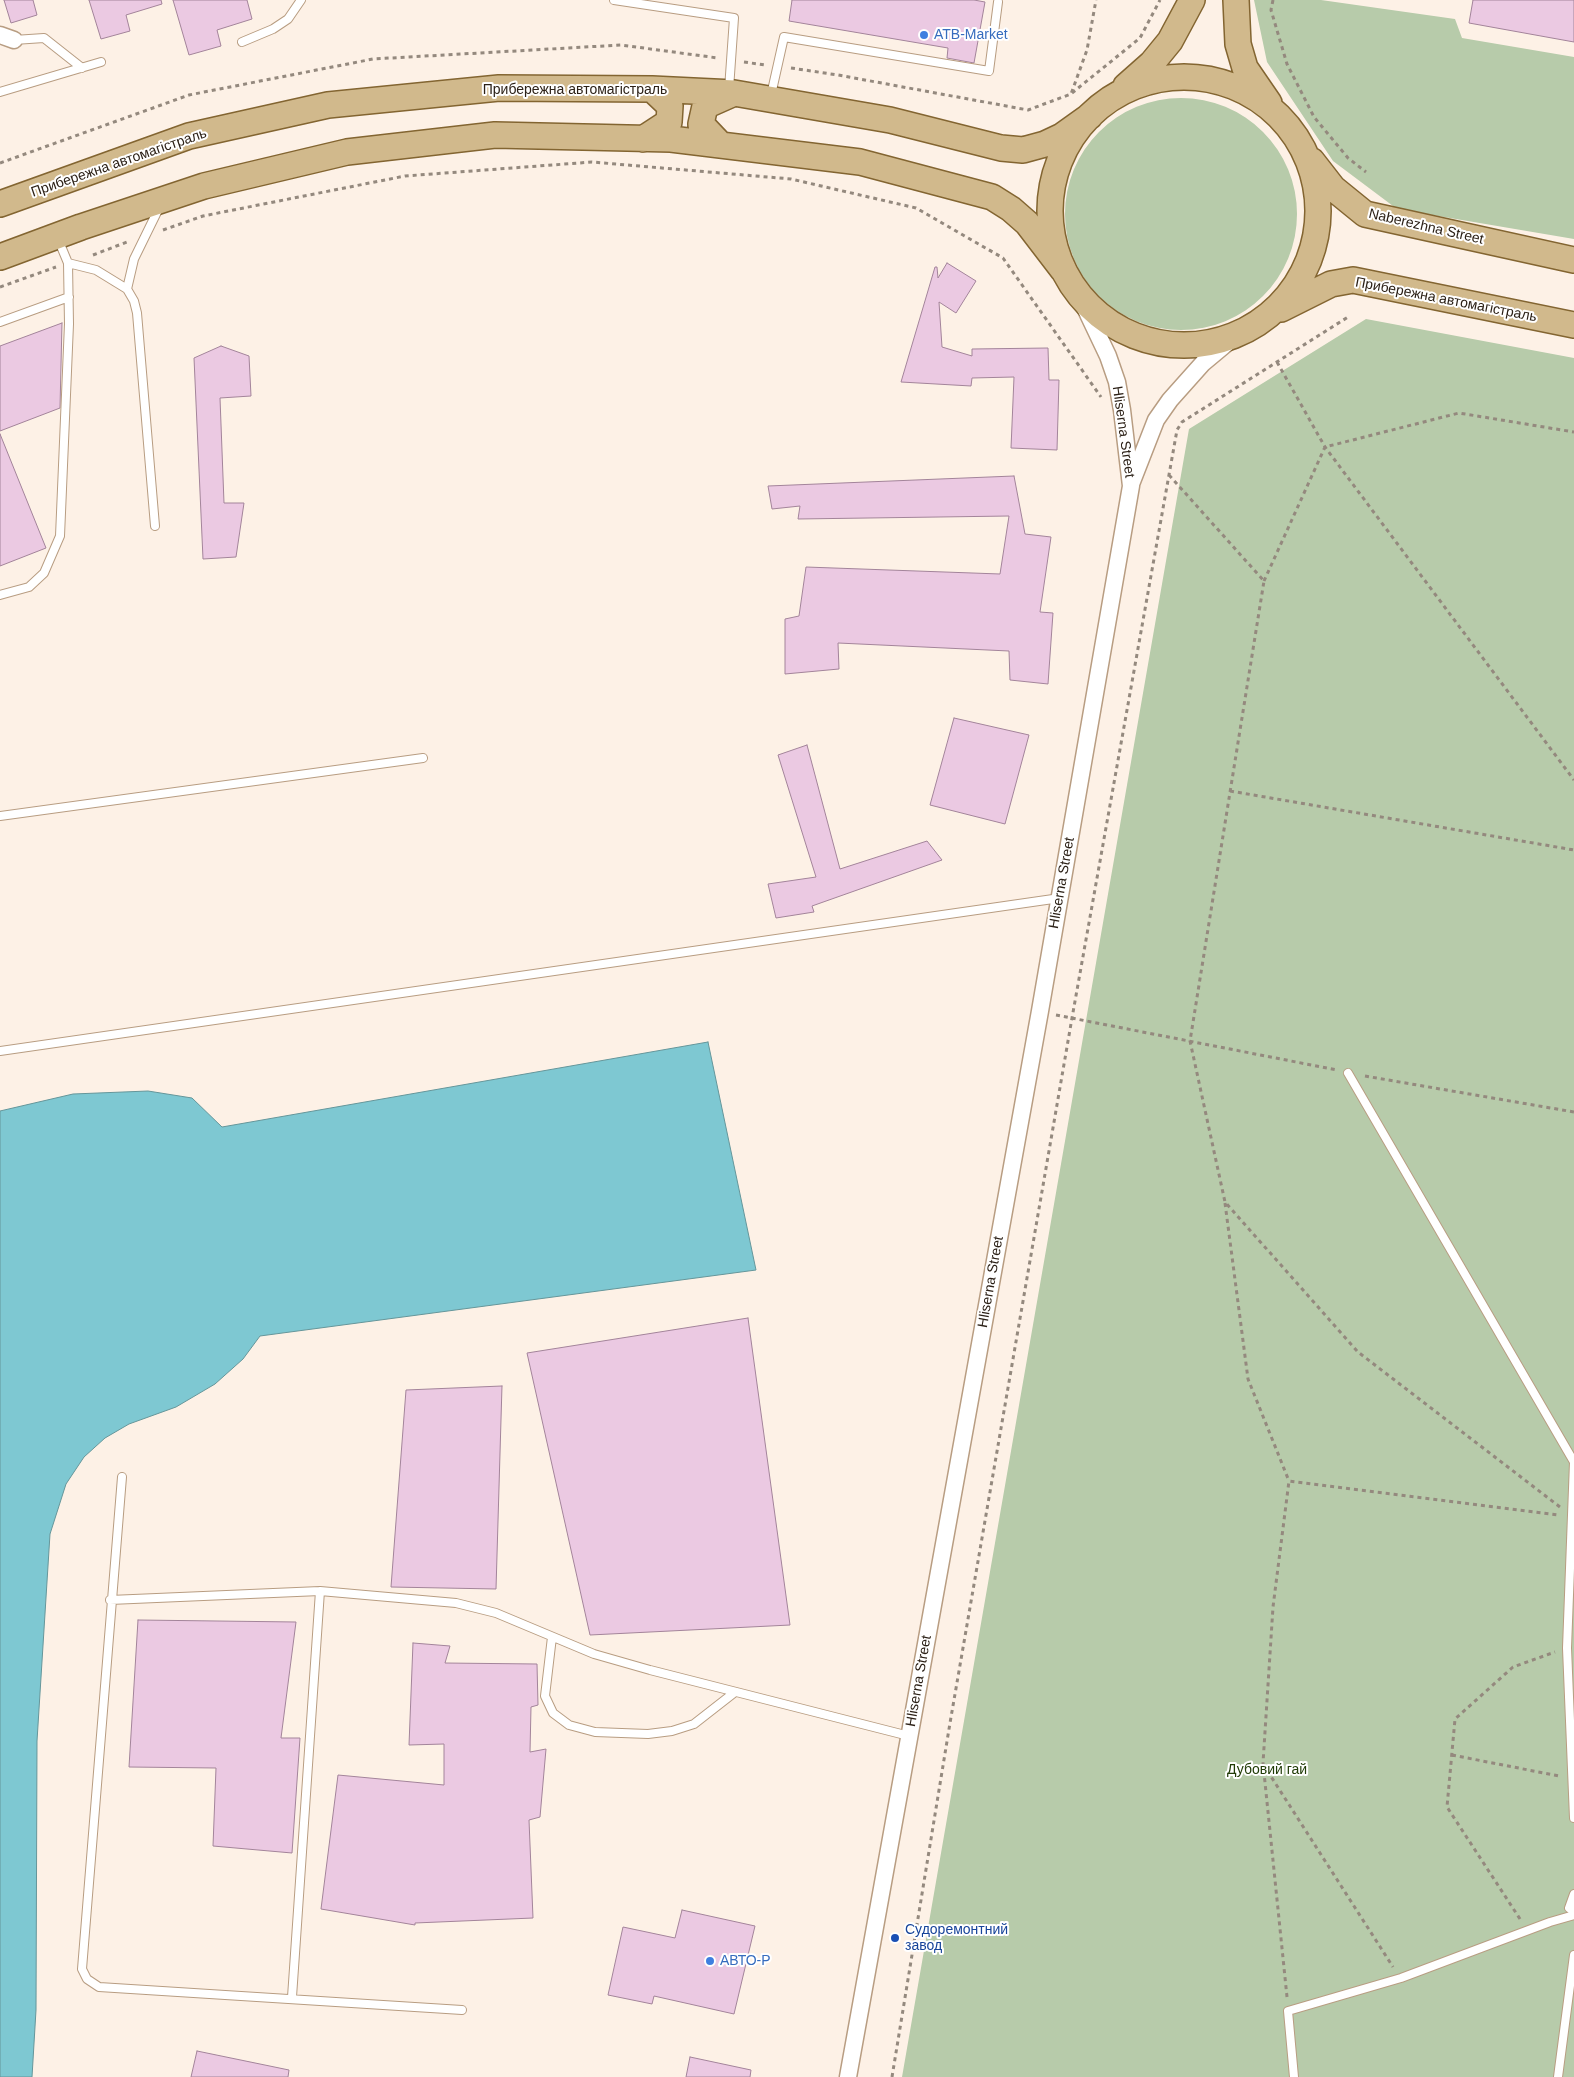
<!DOCTYPE html>
<html>
<head>
<meta charset="utf-8">
<style>
  body { margin:0 }
  canvas { display:block; background:#fdf1e6 }
</style>
</head>
<body>
<canvas width="1574" height="2077"></canvas>
<script>
const g = document.querySelector('canvas').getContext('2d');
g.lineJoin = 'round';
function fill(path, color) { g.fillStyle = color; g.fill(path, 'evenodd'); }
const poly = rows => new Path2D(rows.map(r => 'M' + r).join(''));
function stroke(path, color, width, dash) { g.strokeStyle = color; g.lineWidth = width; g.lineCap = dash ? 'butt' : 'round'; g.setLineDash(dash || []); g.stroke(path); }
function drawText(font, color, halo, rows, align = 'center') {
  g.font = font + ' Helvetica,sans-serif'; g.lineWidth = 4; g.setLineDash([]); g.textBaseline = 'middle'; g.strokeStyle = halo; g.fillStyle = color; for (const [text, x, y, turn = 0] of rows) {
    g.save(); g.translate(x, y); g.rotate((+turn || 0) * Math.PI / 180); g.textAlign = isNaN(turn) ? turn : align; if (halo) g.strokeText(text, 0, 0); g.fillText(text, 0, 0); g.restore();
  }
}
const green = poly([
  [1254,0,1321,0,1455,19,1462,38,1574,57,1574,239,1397,209,1333,161,1267,62],
  '1065 214a116 116 0 1 1 232 0a116 116 0 1 1-232 0Z',
  [1366,319,1574,358,1574,2077,902,2077,1189,429]
]);
const water = poly([
  [708,1042,756,1270,260,1336,243,1359,215,1384,176,1407,129,1424,105,1438,84,1457,66,1484,50,1534,37,1741,36,2010,32,2077,0,2077,0,1111,73,1094,148,1091,192,1098,222,1127,708,1042]
]);
const building = poly([
  [4,0,33,0,37,15,11,23,4,0],
  [89,0,161,0,162,4,126,15,130,31,101,39,89,0],
  [173,0,247,0,252,19,217,30,221,46,189,55,173,0],
  [792,0,974,0,985,2,974,63,947,58,948,48,789,21,792,0],
  [1473,0,1574,0,1574,42,1469,23,1473,0],
  [947,263,976,281,956,313,939,302,942,347,972,356,972,349,1048,348,1049,380,1059,380,1057,450,1011,448,1014,377,972,378,971,386,901,382,935,267,937,267,938,278,947,263],
  [62,323,60,408,0,431,0,346,62,323],
  [221,346,249,356,251,396,220,398,224,503,244,503,236,557,203,559,194,358,221,346],
  [0,434,46,548,0,566,0,434],
  [1014,476,1025,534,1051,537,1040,612,1053,613,1048,684,1010,680,1009,651,838,643,839,669,785,674,785,619,799,616,806,567,1000,574,1009,516,798,519,800,506,772,509,768,486,1014,476],
  [954,718,1029,735,1005,824,930,805,954,718],
  [807,745,840,869,927,841,942,860,812,906,814,912,776,918,768,884,816,877,778,755,807,745],
  [748,1318,790,1625,590,1635,527,1353,748,1318],
  [502,1386,496,1589,391,1587,406,1390,502,1386],
  [138,1620,296,1622,281,1738,300,1738,292,1853,213,1846,216,1768,129,1767,138,1620],
  [413,1643,450,1646,445,1663,537,1664,538,1705,531,1707,530,1752,546,1749,540,1817,529,1820,533,1918,415,1923,415,1925,321,1909,338,1775,444,1785,444,1744,409,1745,413,1643],
  [682,1910,755,1926,734,2014,654,1996,652,2004,608,1995,623,1927,675,1938,682,1910],
  [197,2051,289,2070,288,2077,191,2077,197,2051],
  [690,2057,751,2070,750,2077,686,2077,690,2057]
]);
const path = poly([
  [1273,0,1271,10,1287,64,1314,117,1348,158,1366,172],
  [744,62,765,65],
  [791,68,838,75,1028,110,1071,94,1087,50,1096,0],
  [1072,93,1140,38,1160,0],
  [0,163,189,95,373,59,621,45,718,58],
  [163,230,203,216,405,176,592,162,791,179,916,208,1003,258,1101,397],
  [93,255,127,242],
  [0,287,56,267],
  [1277,362,1325,447,1574,780],
  [1169,475,1264,581,1190,1041,1225,1202,1358,1352,1560,1507],
  [1264,581,1325,447,1459,413,1574,432],
  [1230,791,1574,850],
  [1056,1015,1337,1070],
  [1365,1076,1574,1112],
  [1225,1203,1248,1379,1289,1481],
  [1452,1755,1559,1776],
  [1263,1764,1393,1967],
  [1520,1919,1447,1807,1455,1719,1513,1667,1555,1652],
  [1287,1997,1263,1763,1273,1607,1289,1481,1559,1515],
  [892,2077,950,1723,1072,1018,1177,430,1182,422,1348,317]
]);
const lane = poly([
  [614,0,734,18,729,89],
  [14,40,44,38,82,68],
  [242,42,273,29,288,19,301,0],
  [0,92,101,62],
  [771,95,784,37,989,71,998,2],
  [68,263,96,270,127,289,134,301,137,313,155,526],
  [127,289,134,259,159,208],
  [0,322,69,297],
  [0,595,29,587,44,573,60,536,69,324,68,263,58,239],
  [0,816,423,758],
  [0,1051,1060,898],
  [1348,1073,1574,1462,1567,1648,1574,1818],
  [122,1477,82,1969,87,1979,99,1987,462,2010],
  [110,1600,320,1591,456,1603,496,1613,594,1654,650,1670,909,1736],
  [552,1637,545,1696,553,1713,569,1725,595,1732,648,1734,672,1731,694,1724,735,1692],
  [1574,1894,1569,1908,1574,1911],
  [292,1997,320,1591],
  [1294,2077,1288,2011,1401,1978,1550,1922,1574,1915],
  [1558,2077,1574,1955]
]);
const street = poly([
  [0,35,14,40],
  [1131,484,1156,420,1170,400,1203,363,1239,333],
  [848,2077,1040,1011,1131,486,1122,410,1117,382,1108,356,1079,295]
]);
const primary = poly([
  [1236,0,1238,44,1245,68,1269,103],
  '1050 211a134 134 0 1 1 268 0a134 134 0 1 1-268 0Z',
  [1126,86,1152,63,1170,41,1192,0],
  [643,139,669,122,670,106,652,89],
  [719,143,701,124,705,106,732,94],
  [1312,161,1333,188,1365,214,1574,260],
  [0,204,189,136,328,105,499,88,652,89,734,93,890,120,1001,148,1023,150,1045,144,1062,136,1090,116],
  [0,257,81,227,204,186,347,152,495,135,671,139,860,162,992,197,1011,209,1027,223,1063,270],
  [1281,309,1331,284,1353,280,1574,325]
]);
const markers = [
  [924,35,5,"#3f7fe0"],
  [895,1938,5,"#1a4fb4"],
  [710,1961,5,"#3f7fe0"]
];
const shopNames = [
  ["ATB-Market",934,35],
  ["АВТО-Р",720,1961]
];
const streetNames = [
  ["Прибережна автомагістраль",575,90],
  ["Прибережна автомагістраль",119,163,-19],
  ["Naberezhna Street",1426,227,13],
  ["Прибережна автомагістраль",1446,300,11],
  ["Hliserna Street",1123,432,82],
  ["Hliserna Street",1062,883,-80],
  ["Hliserna Street",991,1282,-80],
  ["Hliserna Street",919,1681,-80]
];
const parkNames = [
  ["Дубовий гай",1267,1770]
];
const transitNames = [
  ["Судоремонтний",905,1930],
  ["завод",905,1946]
];
fill(green, '#b7cbaa');
fill(water, '#7ec8d2');
stroke(water, '#65969a', 1);
fill(building, '#ebc9e2');
stroke(building, '#a3849a', 1);
stroke(lane, '#b89d82', 10);
stroke(street, '#b89d82', 19);
stroke(primary, '#836531', 28);
stroke(path, '#94897e', 3, [4, 4]);
stroke(lane, '#fff', 8);
stroke(street, '#fff', 16);
stroke(primary, '#d1b98c', 25);
for (const [x, y, r, color] of markers) { const dot = new Path2D(); dot.arc(x, y, r, 0, 2 * Math.PI); g.fillStyle = color; g.fill(dot); stroke(dot, '#fff', 2); }
drawText('14px', '#366cbe', '#fff', shopNames, 'left');
drawText('14px', '#2c2117', '#fff', streetNames);
drawText('14px', '#213c07', '#fff', parkNames);
drawText('14px', '#164399', '#fff', transitNames, 'left');
</script>
</body>
</html>
